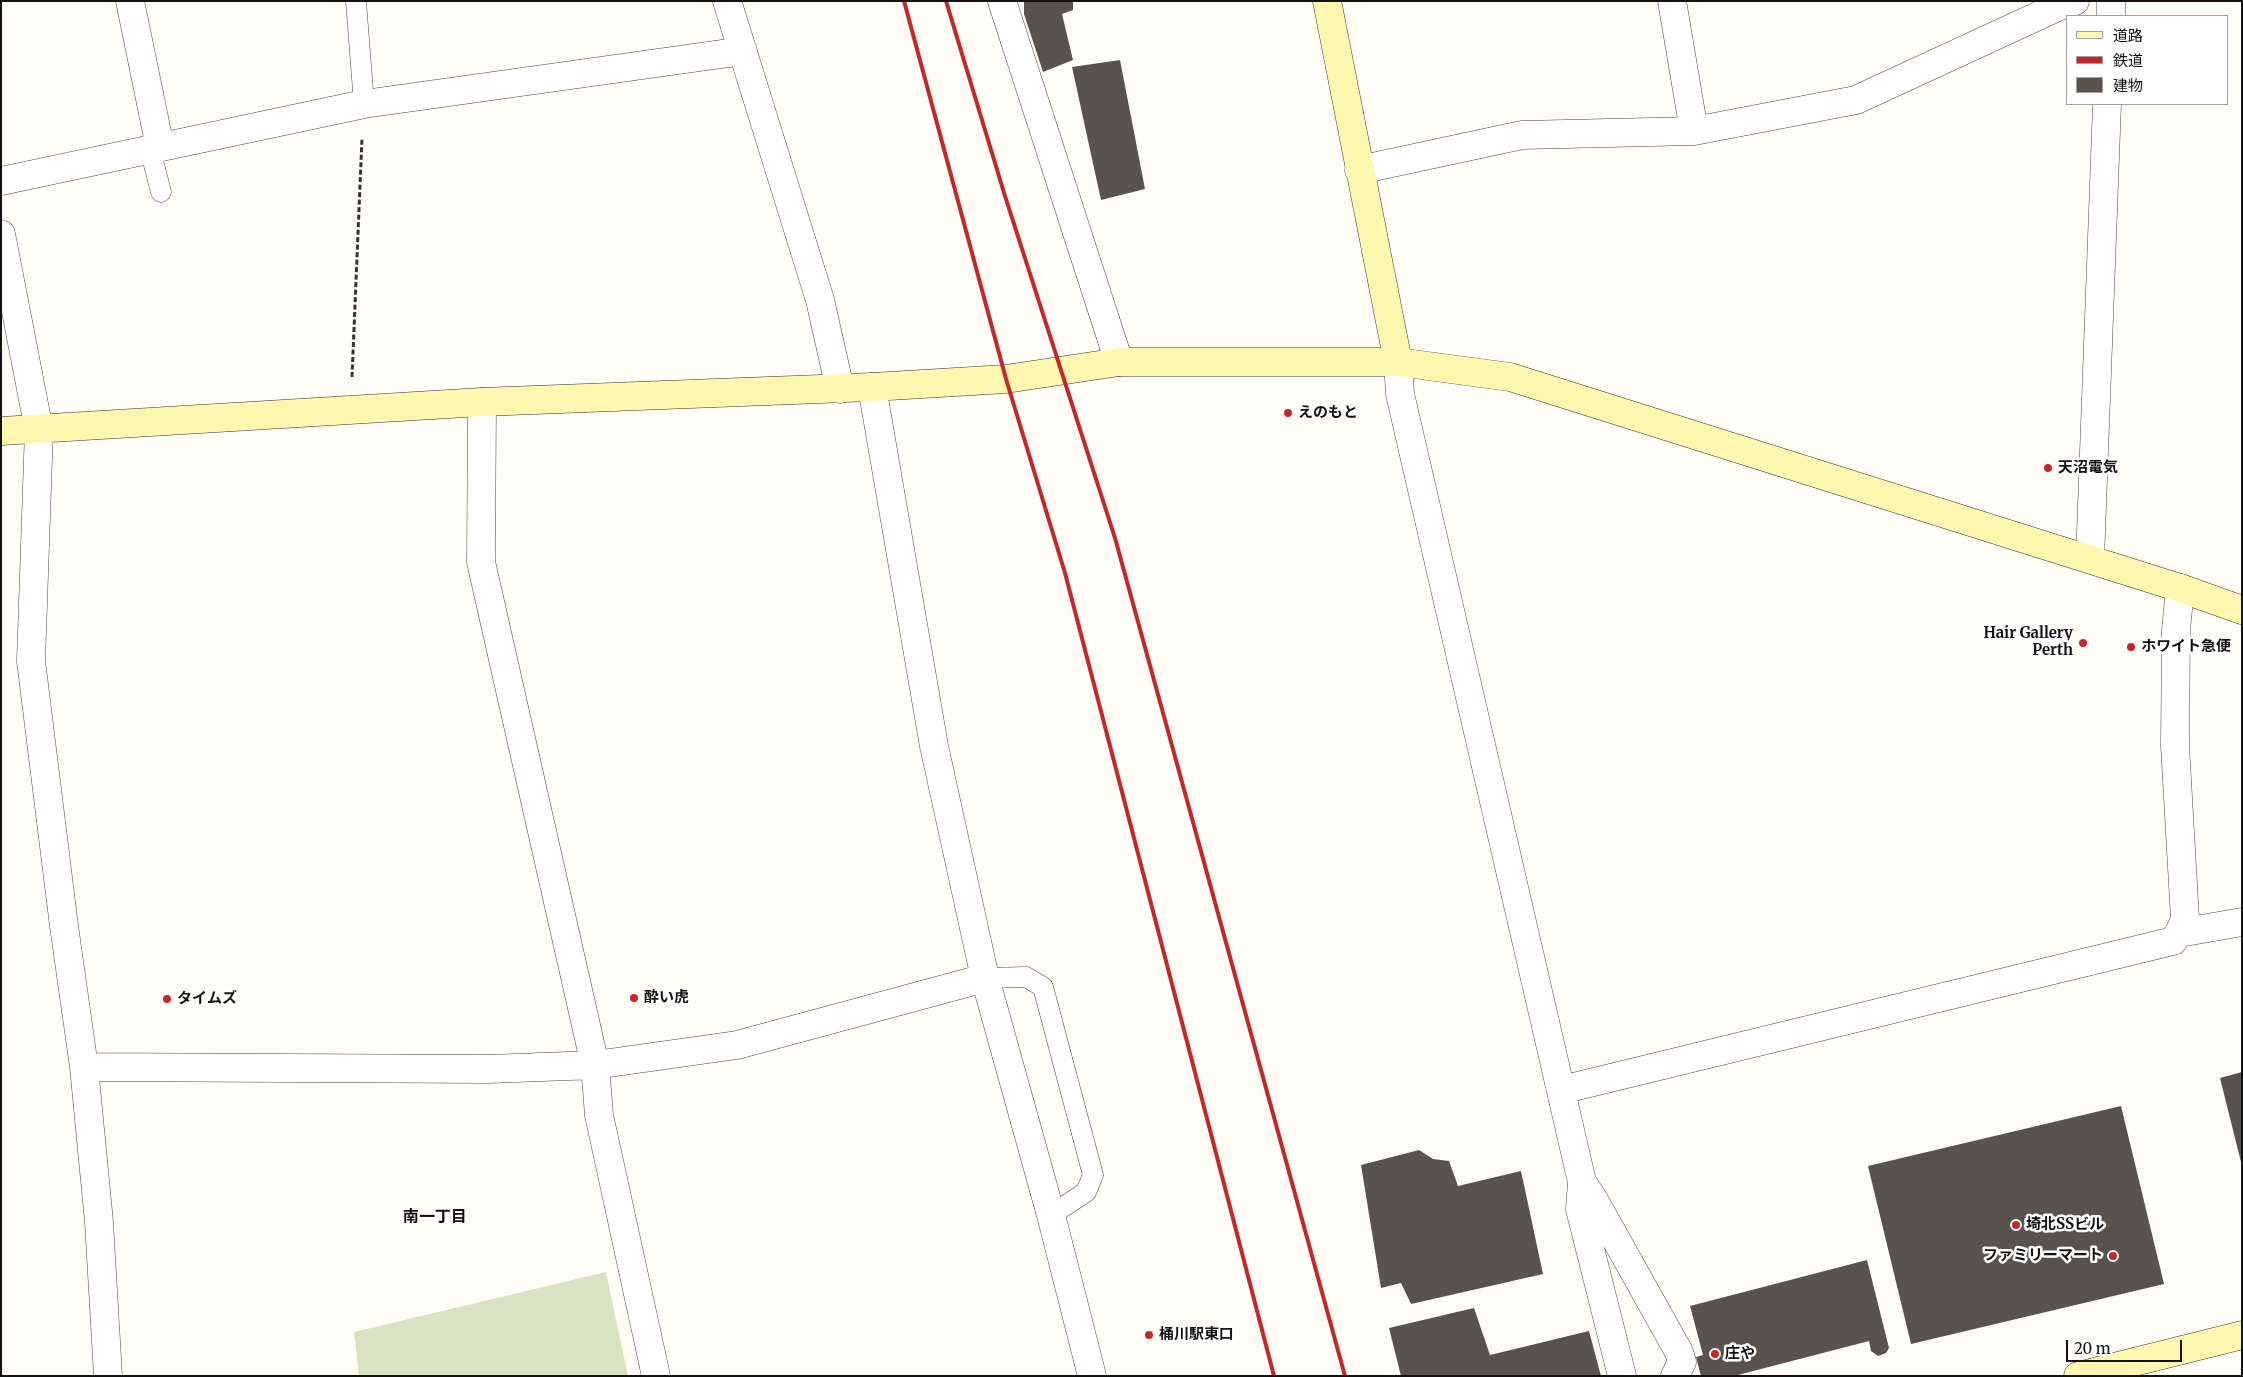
<!DOCTYPE html>
<html>
<head>
<meta charset="utf-8">
<style>
  body { margin:0 }
  #map { position:relative; width:2243px; height:1377px; overflow:hidden; background:#fffdf5; font-family:Merriweather,"Noto Sans JP",serif }
  canvas { display:block }
  .frame { position:absolute; inset:0; border:2px solid #111; pointer-events:none }
  .legend { position:absolute; left:2066px; top:15px; width:162px; height:90px; box-sizing:border-box; background:#fff; border:1px solid #a0a0a0; margin:0; padding:6px 9px; list-style:none; font-size:15px; color:#111 }
  .legend li { display:flex; align-items:center; gap:10px; height:25px }
  .legend b { width:25px; border:1px solid #a0a0a0 }
  .scale { position:absolute; left:2066px; top:1340px; width:116px; height:22px; box-sizing:border-box; border:2px solid #111; border-top:0; padding-left:6px; font-size:15px; line-height:18px; white-space:nowrap; color:#111; -webkit-text-stroke:4px #fff; paint-order:stroke }
</style>
</head>
<body>
<div id="map">
<canvas width="2243" height="1377"></canvas>
<div class="frame"></div>
<ul class="legend">
<li><b style="height:6px;background:#fff6b0"></b>道路</li>
<li><b style="height:6px;background:#c4262e"></b>鉄道</li>
<li><b style="height:14px;background:#5a524d"></b>建物</li>
</ul>
<div class="scale">20 m</div>
</div>
<script>
const g = document.querySelector('canvas').getContext('2d');
g.lineJoin = 'round';
function fill(path, color) { g.fillStyle = color; g.fill(path, 'evenodd'); }
const poly = rows => new Path2D(rows.map(r => 'M' + r).join(''));
function stroke(path, color, width, dash) { g.strokeStyle = color; g.lineWidth = width; g.lineCap = dash ? 'butt' : 'round'; g.setLineDash(dash || []); g.stroke(path); }
function drawText(font, color, halo, rows, align = 'center') {
  g.font = font + ' Merriweather,"Noto Sans JP",serif'; g.lineWidth = 5; g.setLineDash([]); g.textBaseline = 'middle'; g.strokeStyle = halo; g.fillStyle = color; for (const [text, x, y, turn = 0] of rows) {
    g.save(); g.translate(x, y); g.rotate((+turn || 0) * Math.PI / 180); g.textAlign = isNaN(turn) ? turn : align; if (halo) g.strokeText(text, 0, 0); g.fillText(text, 0, 0); g.restore();
  }
}
const cemetery = poly([
  [606,1272,628,1376,359,1376,354,1332]
]);
const building = poly([
  [1024,1,1073,1,1073,10,1062,14,1073,60,1043,72,1024,14],
  [1120,60,1145,189,1101,200,1072,67],
  [2242,1072,2242,1162,2241,1162,2220,1078],
  [2121,1106,2164,1284,1911,1344,1868,1166],
  [1419,1150,1433,1159,1449,1161,1458,1186,1521,1171,1543,1274,1411,1304,1401,1283,1381,1288,1361,1165],
  [1867,1260,1889,1348,1886,1353,1878,1356,1871,1351,1869,1341,1734,1376,1701,1376,1696,1357,1703,1355,1690,1306],
  [1474,1308,1490,1355,1589,1331,1601,1376,1401,1376,1389,1328]
]);
const path = poly([
  [352,377,362,138]
]);
const lane = poly([
  [356,1,364,104],
  [150,149,161,192],
  [985,978,1026,977,1043,987,1093,1175,1086,1192,1051,1215]
]);
const street = poly([
  [130,1,160,147],
  [727,1,820,300,840,389],
  [1002,1,1119,362],
  [1672,1,1694,131],
  [2111,16,2111,1],
  [1359,170,1522,135,1694,131,1856,100,2066,3,2075,1],
  [1,181,364,104,743,51],
  [1,234,39,430,31,661,64,926,84,1067,99,1222,108,1376],
  [1398,362,1400,394,1582,1182,1580,1209,1622,1376],
  [872,387,934,746,985,978,1051,1215,1092,1376],
  [482,402,481,562,595,1065,599,1115,656,1376],
  [2090,559,2107,104],
  [2179,933,2242,922],
  [84,1067,489,1069,595,1065,737,1045,985,978],
  [1561,1090,2173,941,2179,933,2185,919,2175,746,2176,630,2180,588],
  [1582,1182,1594,1200,1679,1352,1682,1362,1675,1376]
]);
const secondary = poly([
  [1327,1,1398,362],
  [1,431,482,402,872,387,1006,379,1119,362,1398,362,1510,377,2180,588,2242,610],
  [2078,1376,2242,1335]
]);
const rail = poly([
  [904,1,1006,379,1065,573,1274,1376],
  [946,1,1005,196,1115,538,1345,1376]
]);
const markers = [
  [1288,413,5,"#c4262e"],
  [2048,468,5,"#c4262e"],
  [2083,643,5,"#c4262e"],
  [2131,647,5,"#c4262e"],
  [634,998,5,"#c4262e"],
  [167,999,5,"#c4262e"],
  [2016,1225,5,"#c4262e"],
  [2113,1256,5,"#c4262e"],
  [1149,1335,5,"#c4262e"],
  [1715,1354,5,"#c4262e"]
];
const poiNames = [
  ["えのもと",1298,413],
  ["天沼電気",2058,468],
  ["Hair Gallery",2073,634,"right"],
  ["Perth",2073,651,"right"],
  ["ホワイト急便",2141,647],
  ["酔い虎",644,998],
  ["タイムズ",177,999],
  ["埼北SSビル",2026,1225],
  ["ファミリーマート",2103,1256,"right"],
  ["桶川駅東口",1159,1335],
  ["庄や",1725,1354]
];
const neighbourhoodNames = [
  ["南一丁目",435,1217]
];
fill(cemetery, '#d9e3c4');
fill(building, '#5a524d');
stroke(lane, '#444', 21);
stroke(street, '#444', 29);
stroke(secondary, '#333', 29);
stroke(path, '#333', 3, [5, 2.5]);
stroke(lane, '#fff', 20);
stroke(street, '#fff', 28);
stroke(secondary, '#fff6b0', 28);
stroke(rail, '#c4262e', 4);
for (const [x, y, r, color] of markers) { const dot = new Path2D(); dot.arc(x, y, r, 0, 2 * Math.PI); g.fillStyle = color; g.fill(dot); stroke(dot, '#fff', 2); }
drawText('bold 15px', '#111', '#fff', poiNames, 'left');
drawText('bold 16px', '#111', '#fff', neighbourhoodNames);
</script>
</body>
</html>
